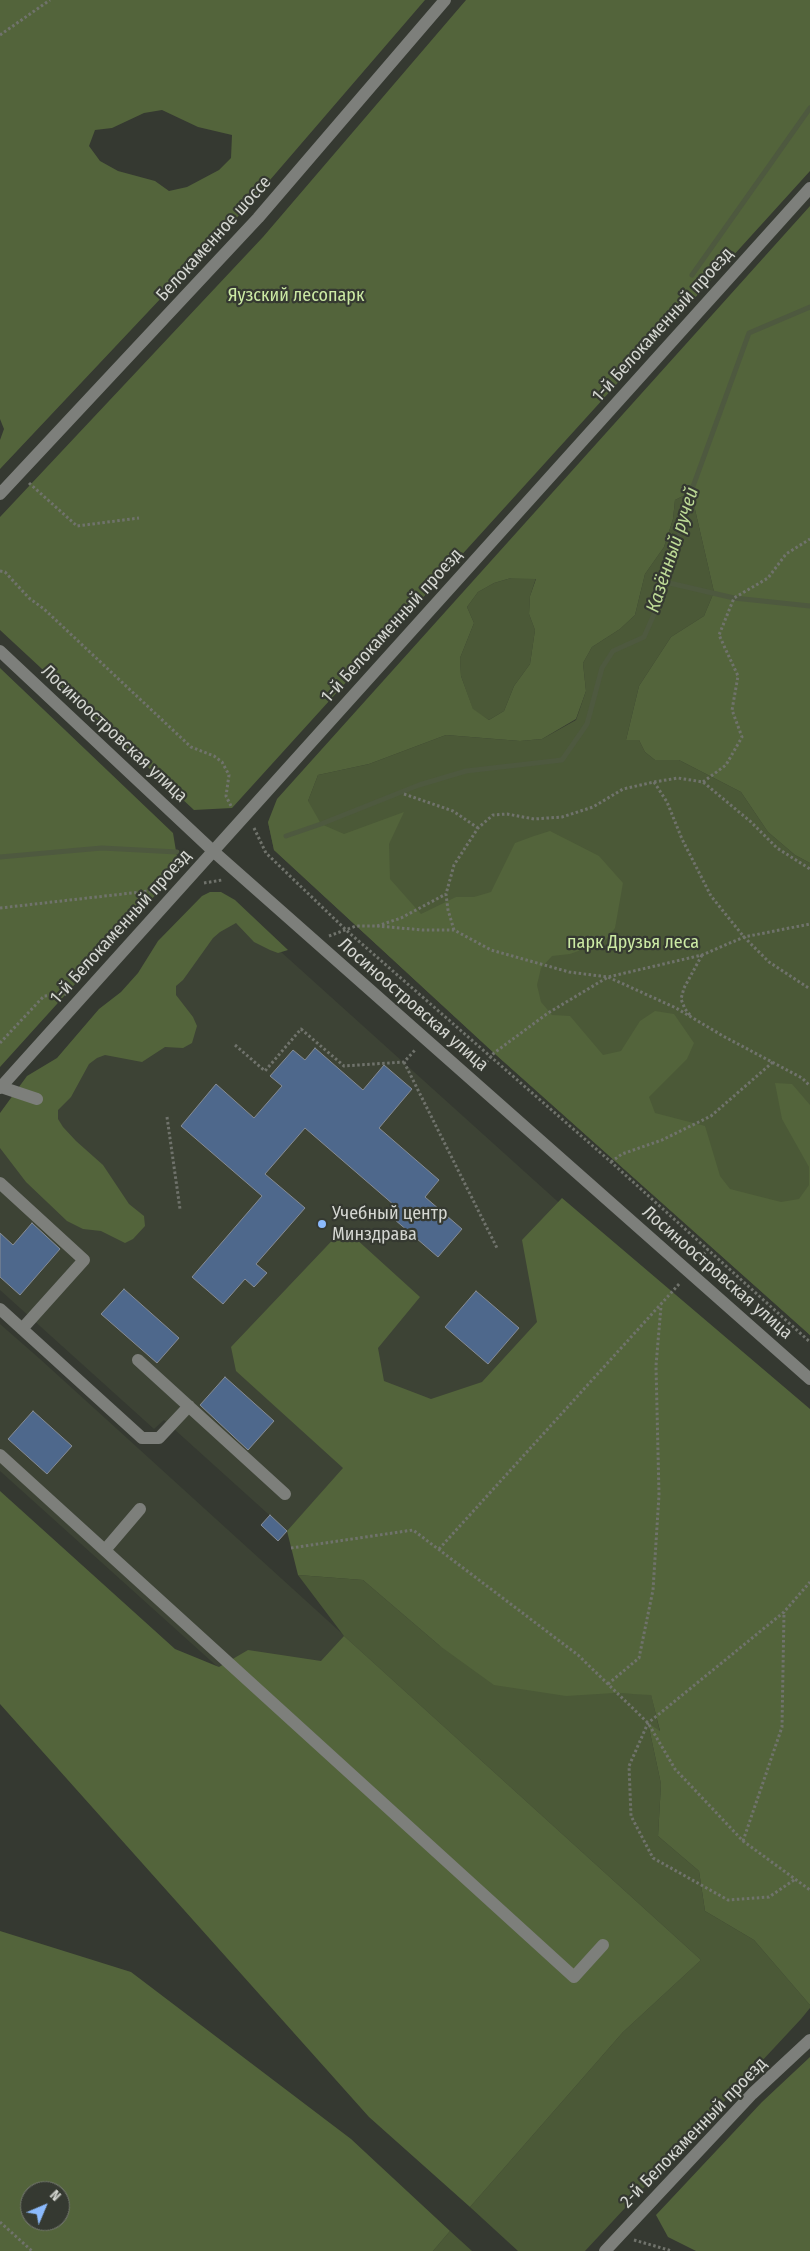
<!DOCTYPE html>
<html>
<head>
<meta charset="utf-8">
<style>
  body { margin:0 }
  #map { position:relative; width:810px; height:2251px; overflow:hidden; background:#353931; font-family:"Fira Sans Condensed",sans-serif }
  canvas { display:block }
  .north { position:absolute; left:20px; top:2181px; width:50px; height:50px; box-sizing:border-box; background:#353931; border:1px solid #757871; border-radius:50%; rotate:45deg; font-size:14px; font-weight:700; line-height:20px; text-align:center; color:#d4d6d1 }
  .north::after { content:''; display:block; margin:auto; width:18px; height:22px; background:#8bbafc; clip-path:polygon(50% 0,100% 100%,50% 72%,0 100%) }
</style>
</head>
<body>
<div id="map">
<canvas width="810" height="2251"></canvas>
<div class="north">N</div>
</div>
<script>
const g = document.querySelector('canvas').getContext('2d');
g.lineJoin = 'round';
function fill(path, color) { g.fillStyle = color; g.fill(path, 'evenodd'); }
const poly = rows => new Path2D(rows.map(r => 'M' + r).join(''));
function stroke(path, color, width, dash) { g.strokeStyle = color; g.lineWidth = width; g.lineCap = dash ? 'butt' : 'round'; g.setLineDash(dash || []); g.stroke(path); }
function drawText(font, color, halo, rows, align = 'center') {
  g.font = font + ' "Fira Sans Condensed",sans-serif'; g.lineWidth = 4.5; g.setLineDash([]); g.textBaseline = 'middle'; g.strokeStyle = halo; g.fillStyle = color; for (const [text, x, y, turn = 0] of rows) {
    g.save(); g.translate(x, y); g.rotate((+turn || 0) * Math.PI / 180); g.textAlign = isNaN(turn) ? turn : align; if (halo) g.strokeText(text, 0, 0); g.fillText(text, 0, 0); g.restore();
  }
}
const built = poly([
  [219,896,617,1255,384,1514,339,1474,287,1531,164,1420,154,1429,0,1290,0,1139],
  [0,1324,40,1359,701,1960,623,2032,0,1471]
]);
const green = poly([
  [691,492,714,592,704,616,671,637,639,686,626,740,639,740,645,752,655,760,679,760,741,792,768,832,795,855,810,863,810,1335,494,1053,274,850,268,822,308,801,318,775,369,764,446,735,520,741,542,739,576,720,586,691,583,663,592,647,620,629,635,615,645,574,664,547,673,519,675,500],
  [511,578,536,578,530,596,529,614,535,630,530,664,514,686,504,711,489,720,473,710,461,676,460,658,474,623,467,607,478,592,494,583],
  [298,1575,363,1580,440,1646,614,1693,651,1694,660,1732,648,1723,661,1784,658,1836,699,1871,705,1911,754,1940,810,2005,810,2008,801,2019,585,2251,518,2251,470,2207,623,2032,701,1960,344,1636],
  [450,2231,472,2251,433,2251]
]);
const forest = poly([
  [0,0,425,0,245,209,0,469,0,440,4,429,0,419],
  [162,110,198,127,232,135,231,158,219,170,187,187,169,191,155,181,118,171,100,161,89,146,95,130,112,128,144,113],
  [466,0,810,0,810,171,232,808,194,810,0,630,0,517,263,237],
  [810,206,810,863,795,855,768,832,741,792,679,760,655,760,645,752,639,740,626,740,639,686,671,637,704,616,714,592,691,492,675,500,673,519,664,547,645,574,635,615,620,629,592,647,583,663,586,691,576,719,542,739,520,741,446,735,369,764,318,775,308,801,321,824,344,834,404,812,389,844,390,879,421,914,456,897,474,897,491,892,515,843,534,836,550,831,599,856,623,883,615,928,604,942,570,954,552,956,541,968,537,985,541,1002,552,1015,570,1016,603,1055,621,1051,640,1021,655,1011,674,1014,694,1043,687,1059,649,1097,655,1113,705,1126,720,1176,730,1189,781,1202,799,1199,809,1185,809,1167,782,1119,775,1083,792,1084,810,1105,810,1335,494,1053,274,850,268,822,277,799],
  [511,578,536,579,530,596,529,614,535,630,530,664,514,686,504,711,489,720,473,709,461,676,460,658,474,623,467,607,478,592,494,583],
  [0,668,173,833,179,869,0,1067],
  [210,892,221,892,235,900,288,950,278,953,270,950,254,942,236,923,220,932,213,938,183,980,176,986,176,995,193,1017,197,1026,192,1043,183,1048,165,1047,142,1062,105,1055,97,1058,89,1064,71,1097,58,1110,58,1119,63,1127,76,1141,103,1165,129,1204,144,1216,145,1226,133,1239,125,1243,101,1231,83,1229,67,1221,26,1182,0,1148,0,1113,27,1076,57,1058,99,1009,121,992,138,973,158,941,202,896],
  [562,1198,810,1409,810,2005,754,1940,705,1911,699,1871,658,1836,661,1784,648,1723,660,1731,651,1695,614,1693,566,1696,494,1685,440,1646,363,1580,298,1575,287,1531,343,1468,236,1371,231,1347,344,1228,420,1297,378,1348,384,1381,431,1399,482,1382,537,1322,522,1240],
  [0,1491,175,1649,219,1667,248,1650,321,1661,344,1636,701,1960,623,2032,470,2207,369,2117,0,1704],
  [0,1931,131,1972,351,2139,450,2231,433,2251,0,2251],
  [30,2191,60,2191,60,2221,30,2221],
  [810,2057,810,2251,696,2251,668,2237,656,2215,762,2102]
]);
const stream = poly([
  [692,275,810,108],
  [665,582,734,598,810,606],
  [286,836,321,824,419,785,466,771,562,760,587,724,602,668,613,651,644,637,663,594,691,492,749,333,810,307],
  [0,857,102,848,177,852]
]);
const building = poly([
  [315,1048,363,1090,384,1065,412,1089,379,1128,439,1180,425,1197,462,1229,438,1257,387,1213,394,1205,305,1128,265,1174,305,1208,256,1264,267,1273,254,1287,245,1279,223,1304,192,1277,262,1196,181,1126,216,1084,254,1118,282,1086,270,1076,293,1050,305,1060,315,1048],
  [32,1223,60,1249,20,1295,0,1277,0,1233,13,1245,32,1223],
  [124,1289,179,1338,157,1363,101,1314,124,1289],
  [476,1291,519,1328,488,1364,445,1327,476,1291],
  [225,1377,274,1421,248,1450,200,1405,225,1377],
  [33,1411,72,1446,47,1474,8,1439,33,1411],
  [270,1515,287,1531,278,1541,261,1525,270,1515]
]);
const path = poly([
  [0,35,50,0],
  [29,483,77,526,139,518],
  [0,571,5,572,29,598,44,609,191,747,214,756,222,762,229,775,226,796,232,808],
  [654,782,667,802,682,839,711,896,744,937,769,962,810,989],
  [703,782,726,765,742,737,732,710,738,676,719,635,734,598,768,578,786,554,810,539],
  [404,794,453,811,478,828],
  [254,828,266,853,346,930,611,1162,810,1342],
  [204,883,222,880],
  [0,908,158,890],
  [377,926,423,930,454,930,491,950,569,972,608,977,676,1008,723,1036,802,1078,810,1086],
  [454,930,448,910,446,894,454,865,478,828,493,815,507,814,534,819,562,817,593,807,623,789,654,782,678,778,703,782,751,822,777,848,810,869],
  [329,936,356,926,377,926,401,918,446,894],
  [690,1015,685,1009,681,999,684,988,702,955],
  [0,1043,44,996,66,994],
  [235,1045,265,1071,301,1029,344,1066,404,1062,416,1049],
  [404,1062,497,1248],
  [480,1070,494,1053,548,1013,608,977,702,955,744,937,810,924],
  [167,1117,180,1209],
  [611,1162,622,1154,662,1140,711,1116,773,1062],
  [697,1262,708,1249],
  [291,1548,413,1530,578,1655,648,1723,675,1769,743,1841,810,1890],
  [439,1549,680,1283],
  [608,1684,639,1658,653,1590,659,1495,656,1366,661,1306],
  [743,1841,782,1727,784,1612],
  [794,1880,769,1897,728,1900,653,1858,631,1816,629,1766,648,1723,784,1612,810,1582],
  [0,2222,32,2251],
  [634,2240,672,2251]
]);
const minor = poly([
  [0,494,258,218,445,0],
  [0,651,213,851,810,1379],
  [1,1087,37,1099],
  [0,1088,810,188],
  [0,1183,84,1260,22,1329],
  [0,1309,142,1438,159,1438,189,1406],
  [138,1360,285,1494],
  [0,1455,574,1977,603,1945],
  [105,1550,140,1509],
  [605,2251,752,2094,810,2040]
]);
const markers = [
  [322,1224,5,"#8bbafc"]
];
const streetNames = [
  ["Белокаменное шоссе",214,239,-48],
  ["1-й Белокаменный проезд",663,325,-48],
  ["1-й Белокаменный проезд",392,626,-48],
  ["Лосиноостровская улица",114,734,43],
  ["1-й Белокаменный проезд",121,927,-48],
  ["Лосиноостровская улица",413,1005,41],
  ["Лосиноостровская улица",717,1273,41],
  ["2-й Белокаменный проезд",694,2133,-46]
];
const parkNames = [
  ["Яузский лесопарк",296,296],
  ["парк Друзья леса",633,943]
];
const poiNames = [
  ["Учебный центр",332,1214],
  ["Минздрава",332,1235]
];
const waterNames = [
  ["Казённый ручей",673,550,-72]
];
fill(built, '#3d4335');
fill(green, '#4b5937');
fill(forest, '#53643b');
stroke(stream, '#4e593f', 5);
fill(building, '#4e688c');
stroke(building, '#868c95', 1);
stroke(path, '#70736c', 3, [2.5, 2.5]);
stroke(minor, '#7d7f7b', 12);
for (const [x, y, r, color] of markers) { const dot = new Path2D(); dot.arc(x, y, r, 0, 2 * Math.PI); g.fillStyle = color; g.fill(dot); stroke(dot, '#353931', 2); }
drawText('18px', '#d4d6d1', '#353931', streetNames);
drawText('18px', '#cbe9a4', '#353931', parkNames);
drawText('18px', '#d4d6d1', '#353931', poiNames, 'left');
drawText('italic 19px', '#bdda96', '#353931', waterNames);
</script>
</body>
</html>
